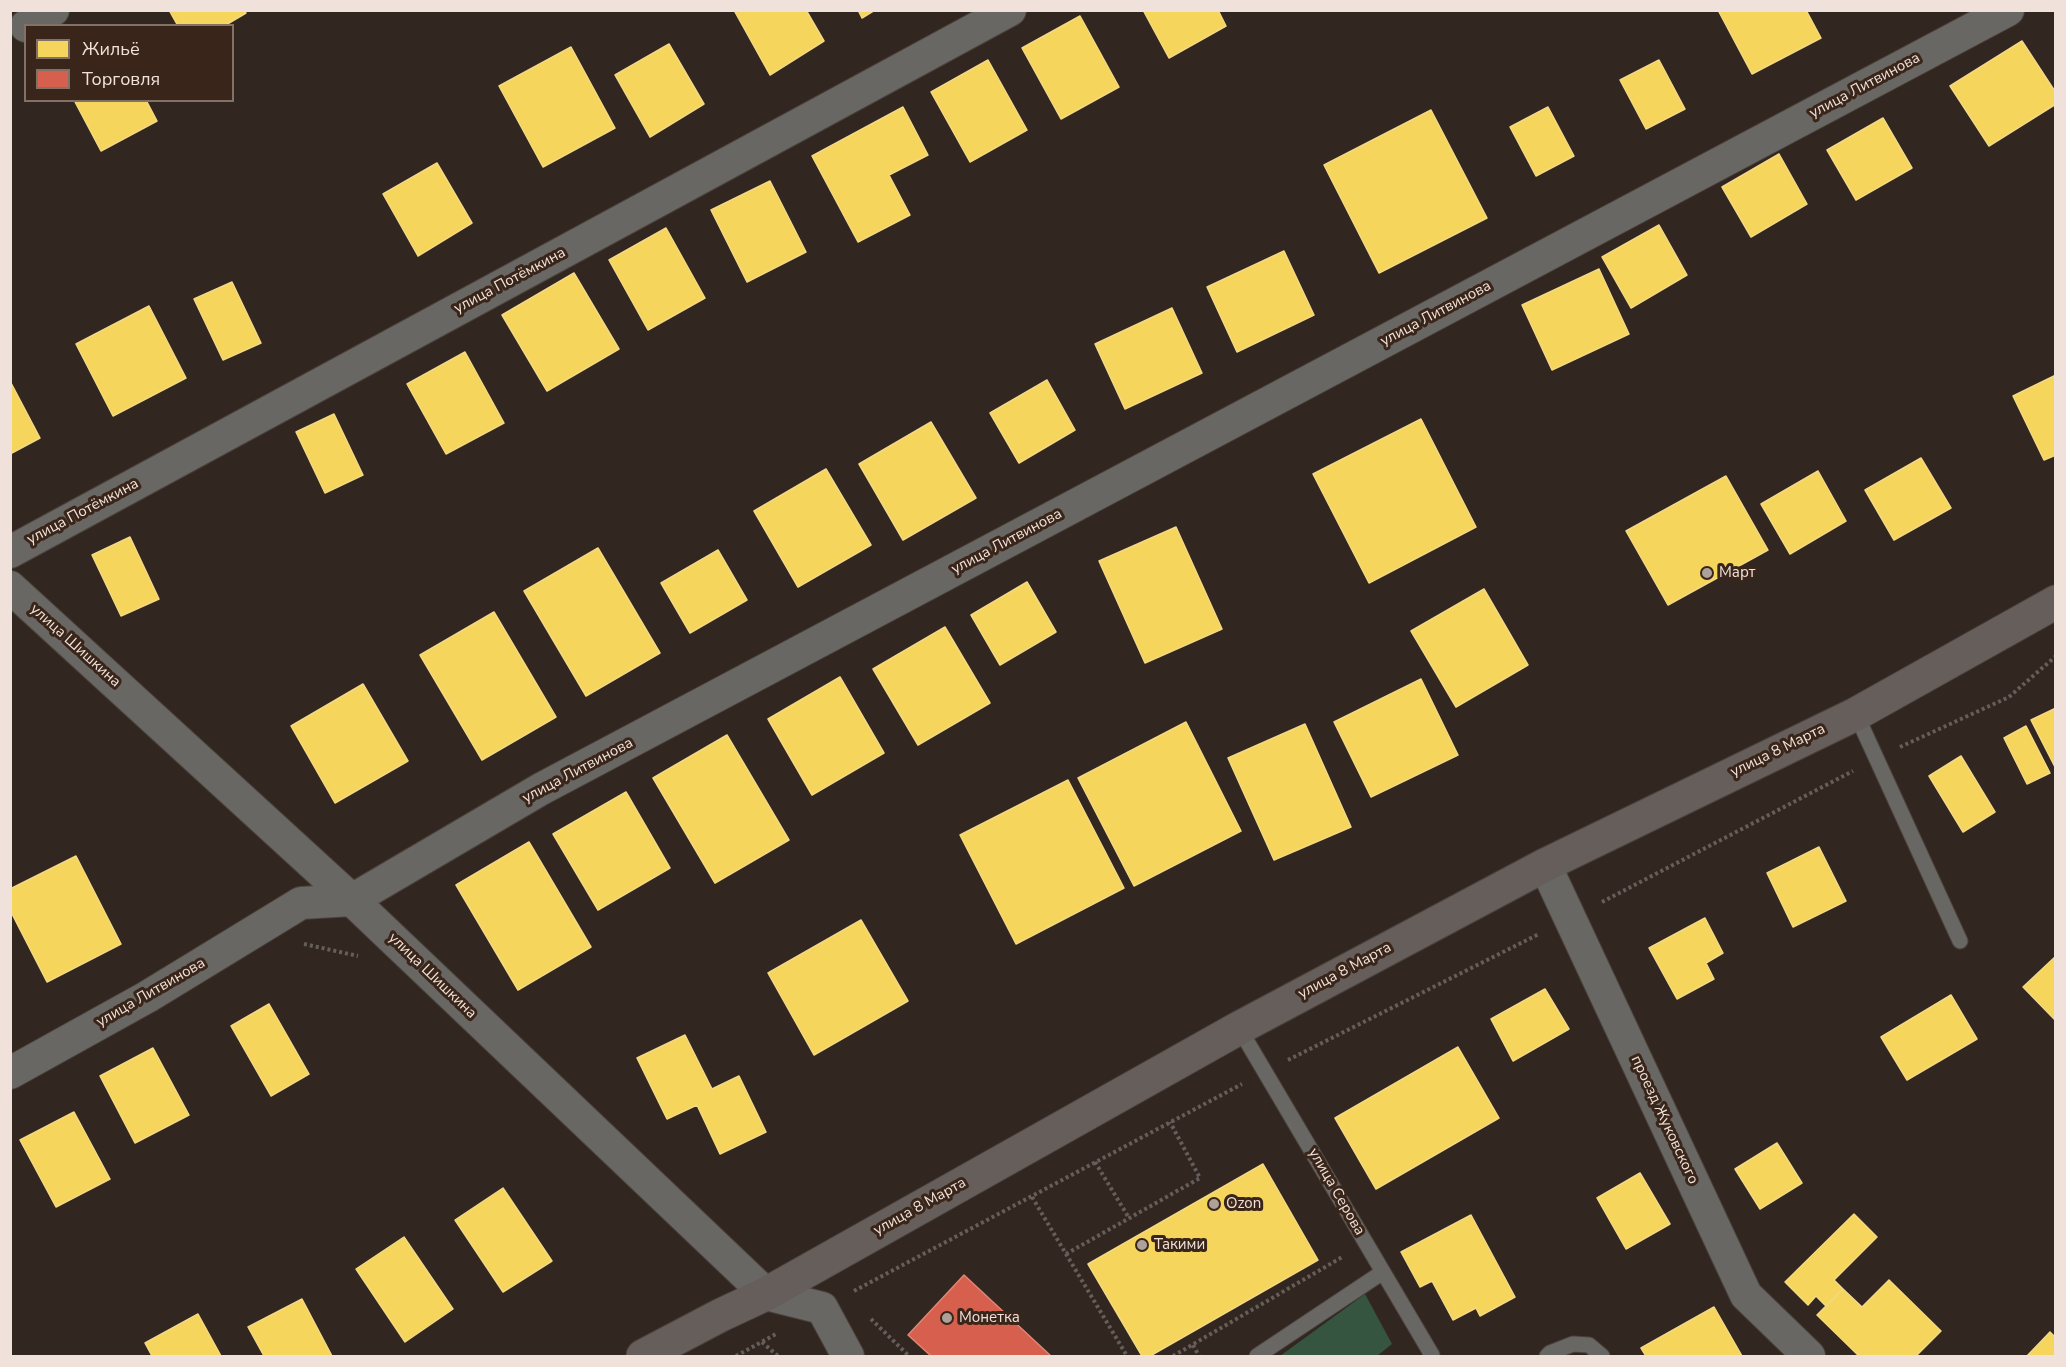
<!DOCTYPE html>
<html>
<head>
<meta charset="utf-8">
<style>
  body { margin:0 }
  #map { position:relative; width:2066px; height:1367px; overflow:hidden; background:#322720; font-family:"Nunito Sans",sans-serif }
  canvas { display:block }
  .frame { position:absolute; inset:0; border:12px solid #f0e2da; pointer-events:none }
  .legend { position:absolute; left:24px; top:24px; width:210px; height:78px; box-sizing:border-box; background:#392519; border:2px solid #827166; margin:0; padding:8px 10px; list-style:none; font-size:18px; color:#f0e2da }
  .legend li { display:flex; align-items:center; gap:12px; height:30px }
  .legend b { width:30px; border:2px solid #827166 }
</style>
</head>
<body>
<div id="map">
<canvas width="2066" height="1367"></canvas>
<div class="frame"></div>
<ul class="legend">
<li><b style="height:16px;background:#f6d55c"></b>Жильё</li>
<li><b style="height:16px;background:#d6604d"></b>Торговля</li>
</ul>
</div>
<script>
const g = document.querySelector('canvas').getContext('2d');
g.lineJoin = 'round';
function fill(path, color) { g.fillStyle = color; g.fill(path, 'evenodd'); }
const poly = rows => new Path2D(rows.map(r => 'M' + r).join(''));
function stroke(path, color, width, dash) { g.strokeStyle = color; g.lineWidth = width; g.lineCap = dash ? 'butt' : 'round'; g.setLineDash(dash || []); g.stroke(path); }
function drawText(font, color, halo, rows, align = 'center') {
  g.font = font + ' "Nunito Sans",sans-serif'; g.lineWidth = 6; g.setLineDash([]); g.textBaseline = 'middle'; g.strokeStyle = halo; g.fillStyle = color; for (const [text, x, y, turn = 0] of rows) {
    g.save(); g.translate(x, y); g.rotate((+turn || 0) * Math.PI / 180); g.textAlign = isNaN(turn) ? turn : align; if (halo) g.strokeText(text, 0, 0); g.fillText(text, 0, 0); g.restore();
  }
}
const green = poly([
  [1365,1294,1392,1344,1377,1356,1280,1356]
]);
const homes = poly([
  [169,10,244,10,246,13,224,26,178,26,169,10],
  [738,10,806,10,824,41,770,75,735,12,738,10],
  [858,10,875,10,862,18,858,10],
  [1143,10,1218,10,1226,26,1169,58,1143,10],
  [1718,10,1806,10,1821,38,1752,74,1718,10],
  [1080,16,1119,87,1061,119,1022,48,1080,16],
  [2022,41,2056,93,2056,104,1989,146,1950,86,2022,41],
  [669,44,704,104,650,137,615,75,669,44],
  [571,47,615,128,543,167,499,86,571,47],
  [988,60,1027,130,970,162,931,92,988,60],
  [1659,60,1685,109,1646,129,1620,80,1659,60],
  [74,100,146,100,157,121,101,151,74,100],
  [903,107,928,155,889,175,910,215,858,242,812,156,903,107],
  [1548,107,1574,156,1536,176,1510,127,1548,107],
  [1431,110,1487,218,1379,273,1324,165,1431,110],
  [1883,118,1912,168,1856,200,1827,150,1883,118],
  [1779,154,1807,204,1751,237,1722,187,1779,154],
  [437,163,472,223,418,256,383,194,437,163],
  [770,181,806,252,747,282,711,210,770,181],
  [1659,225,1687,275,1631,308,1602,257,1659,225],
  [666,228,705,298,648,330,609,260,666,228],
  [1284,251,1314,315,1237,352,1207,287,1284,251],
  [1599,269,1629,334,1552,370,1522,305,1599,269],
  [574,273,619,349,547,391,502,315,574,273],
  [232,282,261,343,223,360,194,299,232,282],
  [149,306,186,378,113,416,76,344,149,306],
  [1172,308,1202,373,1125,409,1095,344,1172,308],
  [465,352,504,423,446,454,407,384,465,352],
  [2056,375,2056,455,2044,460,2013,396,2056,375],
  [1047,380,1075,430,1019,463,990,413,1047,380],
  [10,381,40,438,10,454,10,381],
  [334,414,363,475,325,493,296,432,334,414],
  [1421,419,1476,527,1369,583,1313,474,1421,419],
  [931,422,976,498,903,540,859,464,931,422],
  [1921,458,1951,508,1894,540,1865,490,1921,458],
  [826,469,871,545,798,587,754,511,826,469],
  [1818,471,1846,521,1790,554,1761,504,1818,471],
  [1726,476,1768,550,1668,605,1626,531,1726,476],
  [1176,527,1222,629,1145,663,1099,561,1176,527],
  [130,537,159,599,121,616,92,555,130,537],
  [598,548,660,653,586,696,524,591,598,548],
  [718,550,747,600,690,633,661,583,718,550],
  [1027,582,1056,632,1000,665,971,615,1027,582],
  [1484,589,1528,665,1456,707,1411,631,1484,589],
  [494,612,556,717,482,760,420,655,494,612],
  [945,627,990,703,918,745,873,669,945,627],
  [840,677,884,753,812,795,768,719,840,677],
  [1421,679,1458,755,1371,797,1334,722,1421,679],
  [363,684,408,761,335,803,291,726,363,684],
  [2056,708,2056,769,2031,720,2056,708],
  [1186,722,1241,831,1134,886,1078,778,1186,722],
  [1305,724,1351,827,1274,860,1228,758,1305,724],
  [2026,726,2050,773,2027,784,2004,738,2026,726],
  [727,735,789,840,715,883,653,778,727,735],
  [1961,756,1995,812,1963,832,1929,776,1961,756],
  [1068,780,1124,888,1016,944,960,835,1068,780],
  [626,792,670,868,598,910,553,834,626,792],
  [529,842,591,947,518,990,456,885,529,842],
  [1819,847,1846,901,1793,927,1767,873,1819,847],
  [76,856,121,944,47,982,10,910,10,889,76,856],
  [1705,918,1723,953,1706,963,1714,979,1677,999,1649,948,1705,918],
  [861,920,908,1001,814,1055,768,973,861,920],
  [2056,956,2056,1021,2023,987,2056,956],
  [1545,989,1569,1029,1513,1061,1491,1019,1545,989],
  [1951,995,1977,1039,1907,1080,1881,1037,1951,995],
  [269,1004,309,1074,271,1096,231,1026,269,1004],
  [685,1035,712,1089,739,1076,766,1132,720,1154,697,1105,667,1119,637,1058,685,1035],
  [1458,1047,1499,1118,1376,1189,1335,1118,1458,1047],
  [153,1048,189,1115,135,1143,100,1076,153,1048],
  [74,1112,110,1179,56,1207,20,1140,74,1112],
  [1777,1143,1802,1183,1760,1209,1735,1169,1777,1143],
  [1263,1164,1318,1260,1150,1356,1142,1356,1088,1264,1263,1164],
  [1640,1173,1670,1224,1626,1249,1597,1198,1640,1173],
  [503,1188,552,1261,503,1292,455,1220,503,1188],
  [1854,1214,1877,1237,1834,1280,1843,1289,1826,1306,1816,1296,1808,1305,1785,1282,1854,1214],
  [1471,1215,1515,1297,1480,1316,1476,1308,1453,1320,1432,1281,1420,1287,1401,1252,1471,1215],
  [404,1237,453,1309,405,1342,356,1269,404,1237],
  [1889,1280,1941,1331,1916,1356,1859,1356,1817,1315,1843,1289,1862,1307,1889,1280],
  [302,1299,332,1356,264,1356,248,1327,302,1299],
  [1714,1307,1742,1356,1646,1356,1641,1348,1714,1307],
  [198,1314,221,1356,152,1356,145,1343,198,1314],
  [2050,1332,2056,1338,2056,1356,2027,1356,2050,1332]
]);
const shops = poly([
  [964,1275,1051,1356,931,1356,908,1335,964,1275]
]);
const path = poly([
  [1900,747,2009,697,2056,656],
  [1602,902,1853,771],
  [304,944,358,956],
  [1288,1060,1539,934],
  [1095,1162,1129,1218],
  [1032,1197,1127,1356],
  [1066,1254,1200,1178,1170,1122],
  [854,1291,1242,1084],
  [871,1319,909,1356],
  [762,1342,778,1356],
  [1193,1345,1199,1356],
  [736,1356,776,1334],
  [1173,1356,1344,1256]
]);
const lane = poly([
  [1856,714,1960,941],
  [1239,1028,1432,1355,1430,1356],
  [1257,1356,1383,1272],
  [1547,1356,1550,1353,1573,1344,1589,1345,1602,1356]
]);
const street = poly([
  [26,26,53,10],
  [10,552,1010,10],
  [10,587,352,900,766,1294,822,1308,848,1356],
  [1545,865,1746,1295,1809,1356],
  [10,1073,147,997,301,903,352,900,541,789,2008,10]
]);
const secondary = poly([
  [643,1356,721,1315,766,1294,1239,1028,1545,865,1856,714,2056,602]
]);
const markers = [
  [1707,573,6,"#aea199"],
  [1214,1204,6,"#aea199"],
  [1142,1245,6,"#aea199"],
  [947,1318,6,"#aea199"]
];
const streetNames = [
  ["улица Литвинова",1865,86,-28],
  ["улица Потёмкина",510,281,-28],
  ["улица Литвинова",1436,314,-28],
  ["улица Потёмкина",83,512,-28],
  ["улица Литвинова",1007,542,-28],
  ["улица Шишкина",75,646,42],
  ["улица 8 Марта",1778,751,-26],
  ["улица Литвинова",578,771,-28],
  ["улица 8 Марта",1345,971,-28],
  ["улица Шишкина",432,976,44],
  ["улица Литвинова",151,993,-30],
  ["проезд Жуковского",1664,1120,65],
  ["улица Серова",1336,1192,60],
  ["улица 8 Марта",920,1207,-29]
];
const poiNames = [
  ["Март",1719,573],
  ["Ozon",1226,1204],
  ["Такими",1154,1245],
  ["Монетка",959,1318]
];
fill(green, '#355540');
fill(homes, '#f6d55c');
stroke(homes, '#f4d982', 1.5);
fill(shops, '#d6604d');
stroke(shops, '#de8777', 1.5);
stroke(lane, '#4b423c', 17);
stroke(street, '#4b423c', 34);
stroke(secondary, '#4b423c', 35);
stroke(path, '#655e5b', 4, [3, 3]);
stroke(lane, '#696763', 15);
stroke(street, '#696763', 32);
stroke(secondary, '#655e5a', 33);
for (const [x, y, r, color] of markers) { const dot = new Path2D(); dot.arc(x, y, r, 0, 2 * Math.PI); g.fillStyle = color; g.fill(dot); stroke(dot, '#392519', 2); }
drawText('15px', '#f0e2da', '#392519', streetNames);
drawText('15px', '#f0e2da', '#392519', poiNames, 'left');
</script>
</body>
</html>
